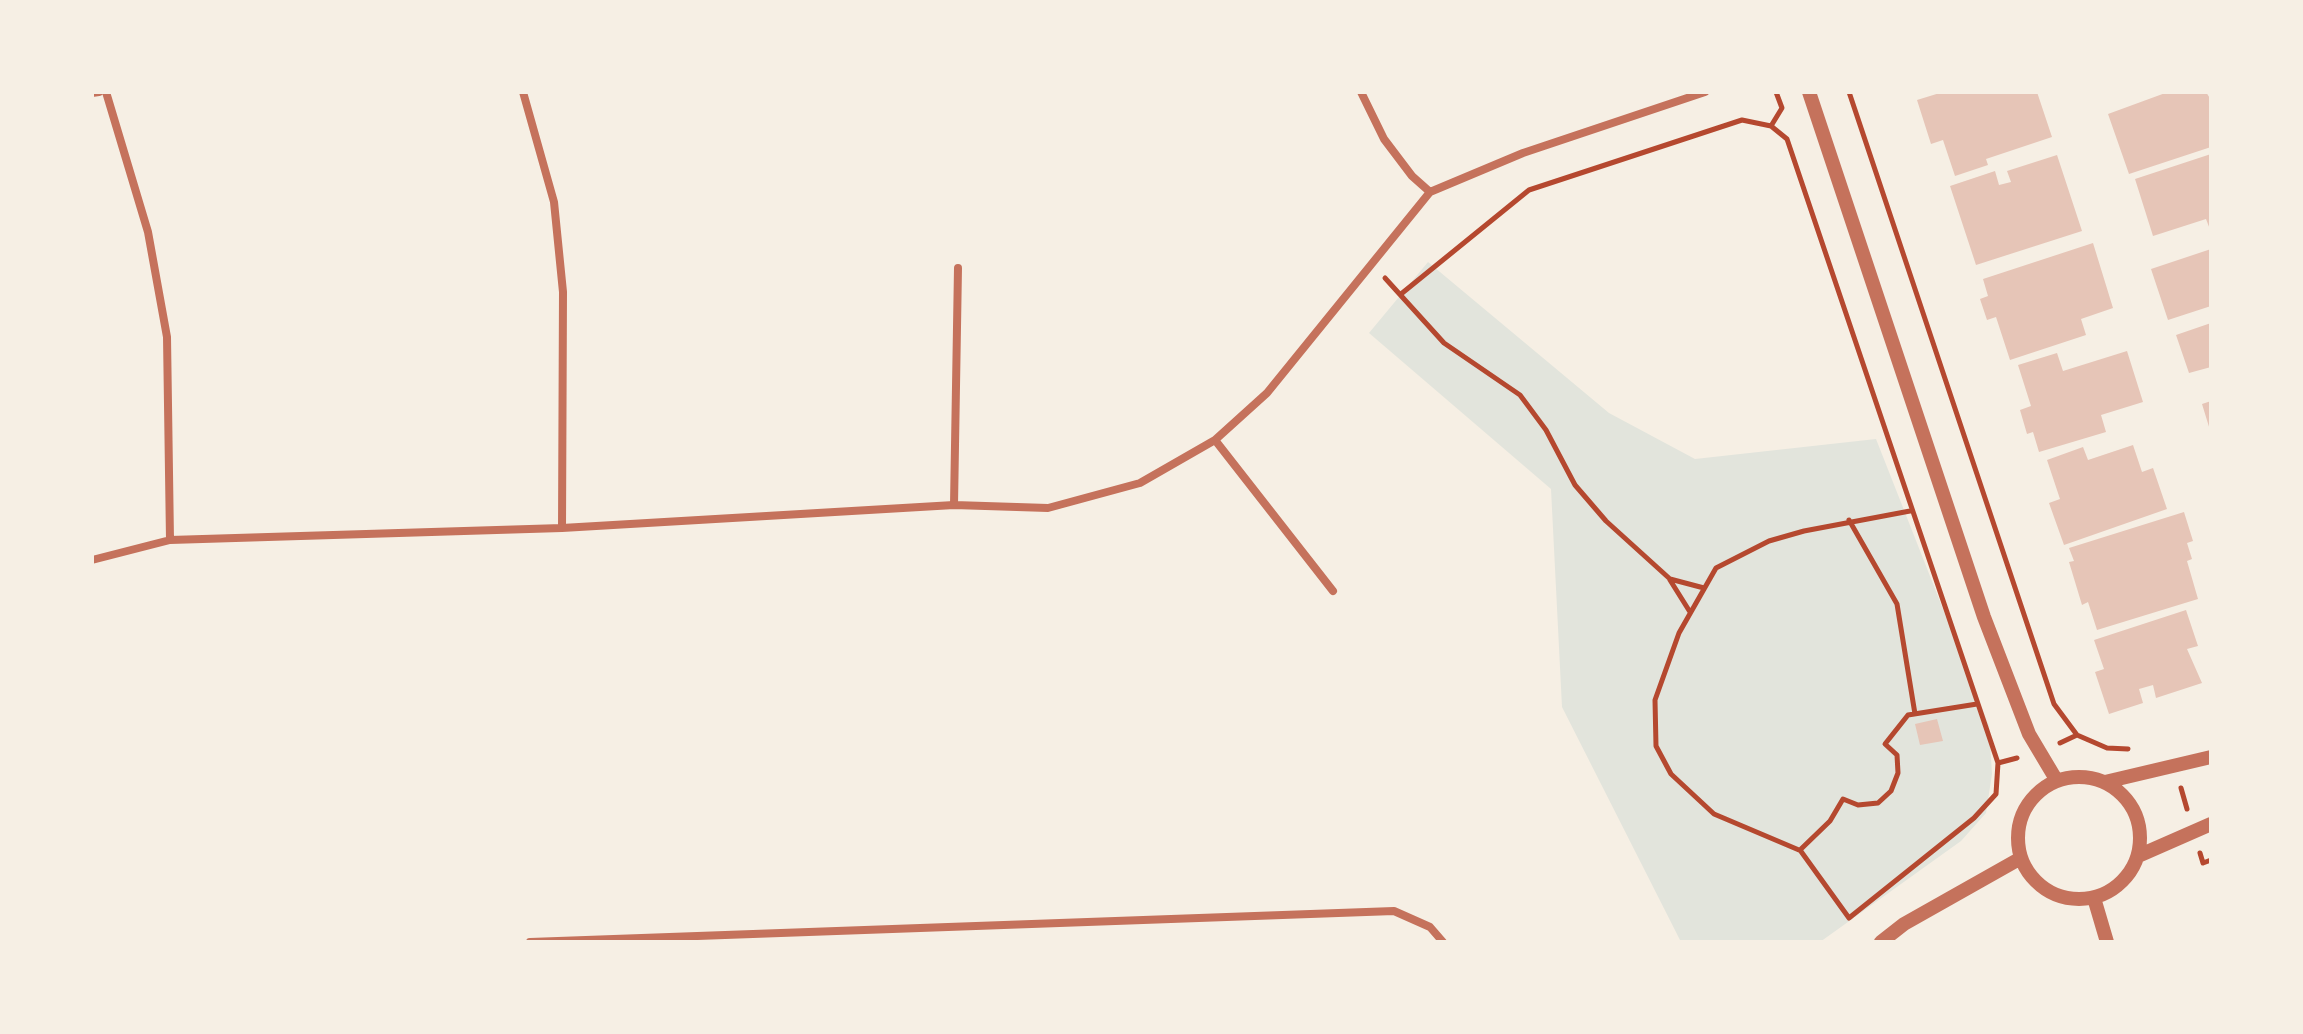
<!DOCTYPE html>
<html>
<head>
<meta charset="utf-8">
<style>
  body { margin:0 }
  #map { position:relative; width:2303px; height:1034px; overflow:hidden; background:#f6efe4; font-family:"Nunito Sans",sans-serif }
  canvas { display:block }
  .frame { position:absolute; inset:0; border:94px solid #f6efe4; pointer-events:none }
</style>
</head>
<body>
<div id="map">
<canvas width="2303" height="1034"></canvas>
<div class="frame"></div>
</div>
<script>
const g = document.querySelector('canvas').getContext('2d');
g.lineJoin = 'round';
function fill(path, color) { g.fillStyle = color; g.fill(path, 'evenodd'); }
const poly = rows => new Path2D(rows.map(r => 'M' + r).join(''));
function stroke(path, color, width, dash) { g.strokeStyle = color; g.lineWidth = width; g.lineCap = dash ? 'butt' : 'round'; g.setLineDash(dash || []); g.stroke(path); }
const green = poly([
  [1428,262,1609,413,1695,459,1876,439,1989,726,1992,774,1986,813,1961,841,1820,942,1681,942,1562,707,1551,489,1369,333]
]);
const building = poly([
  [1943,92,2037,92,2052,137,1986,159,1988,165,1955,176,1943,140,1931,144,1917,100],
  [2168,92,2206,92,2211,100,2211,147,2129,174,2108,114],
  [2211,154,2211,232,2206,219,2153,236,2135,179],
  [2057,155,2082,231,1976,265,1950,186,1995,171,1999,185,2011,182,2007,171],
  [2093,243,2113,308,2081,319,2086,335,2010,360,1996,317,1987,320,1980,299,1988,296,1983,279],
  [2211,249,2211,306,2168,320,2151,269],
  [2211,323,2211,367,2189,373,2176,335],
  [2127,351,2143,402,2101,415,2106,432,2039,452,2033,432,2027,434,2020,410,2031,406,2018,365,2057,353,2063,371],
  [2211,401,2211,430,2210,430,2202,404],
  [2133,445,2142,472,2153,468,2167,509,2064,545,2049,503,2060,499,2047,460,2083,447,2088,460],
  [2184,512,2193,541,2187,543,2192,559,2187,561,2198,599,2097,630,2088,602,2082,605,2069,562,2074,561,2069,548],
  [2186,610,2198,646,2187,649,2202,683,2156,698,2153,685,2139,689,2143,703,2109,714,2095,672,2104,669,2094,640],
  [1937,719,1943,741,1920,745,1915,724]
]);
const path = poly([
  [1776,92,1782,108,1771,126,1787,139,1998,763],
  [1849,92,2054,704,2077,735,2107,748,2128,749],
  [1385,278,1444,343,1520,395,1546,430,1575,485,1606,521,1670,579,1704,588],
  [1401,294,1529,190,1742,120,1771,126],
  [1849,520,1897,604,1915,714],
  [1670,580,1690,612],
  [1977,704,1908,715,1885,744,1897,755,1898,773,1891,791,1878,803,1858,805,1843,799,1830,821,1800,850,1849,918,1974,818,1996,794,1998,763,2017,758],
  [2060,743,2077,735],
  [2181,788,2187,809],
  [1799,850,1714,814,1671,774,1656,746,1655,700,1679,633,1716,568,1769,541,1804,531,1910,511],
  [2200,853,2203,863,2211,860]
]);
const minor = poly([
  [106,92,148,232,167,337,170,540],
  [523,92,554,202,563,292,562,528],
  [1361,92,1384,139,1412,176,1430,192],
  [92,93,99,92],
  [1215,440,1333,591],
  [954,505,958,268],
  [92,560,170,540,562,528,954,505,1048,508,1140,483,1215,440,1267,393,1430,192,1523,153,1705,92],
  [530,942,1394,911,1430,927,1443,942]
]);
const tertiary = poly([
  [1809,92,1984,617,2029,734,2057,781],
  '2018 838a61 61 0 1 1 122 0a61 61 0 1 1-122 0Z',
  [2105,782,2211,757],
  [2138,856,2211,824],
  [2094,898,2107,942],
  [1881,942,1904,924,2021,858]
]);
fill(green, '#e2e4dc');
fill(building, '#e6c5b7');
stroke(path, '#b5482f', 5);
stroke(minor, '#c5725c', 8);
stroke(tertiary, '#c5725c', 14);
</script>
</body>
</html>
